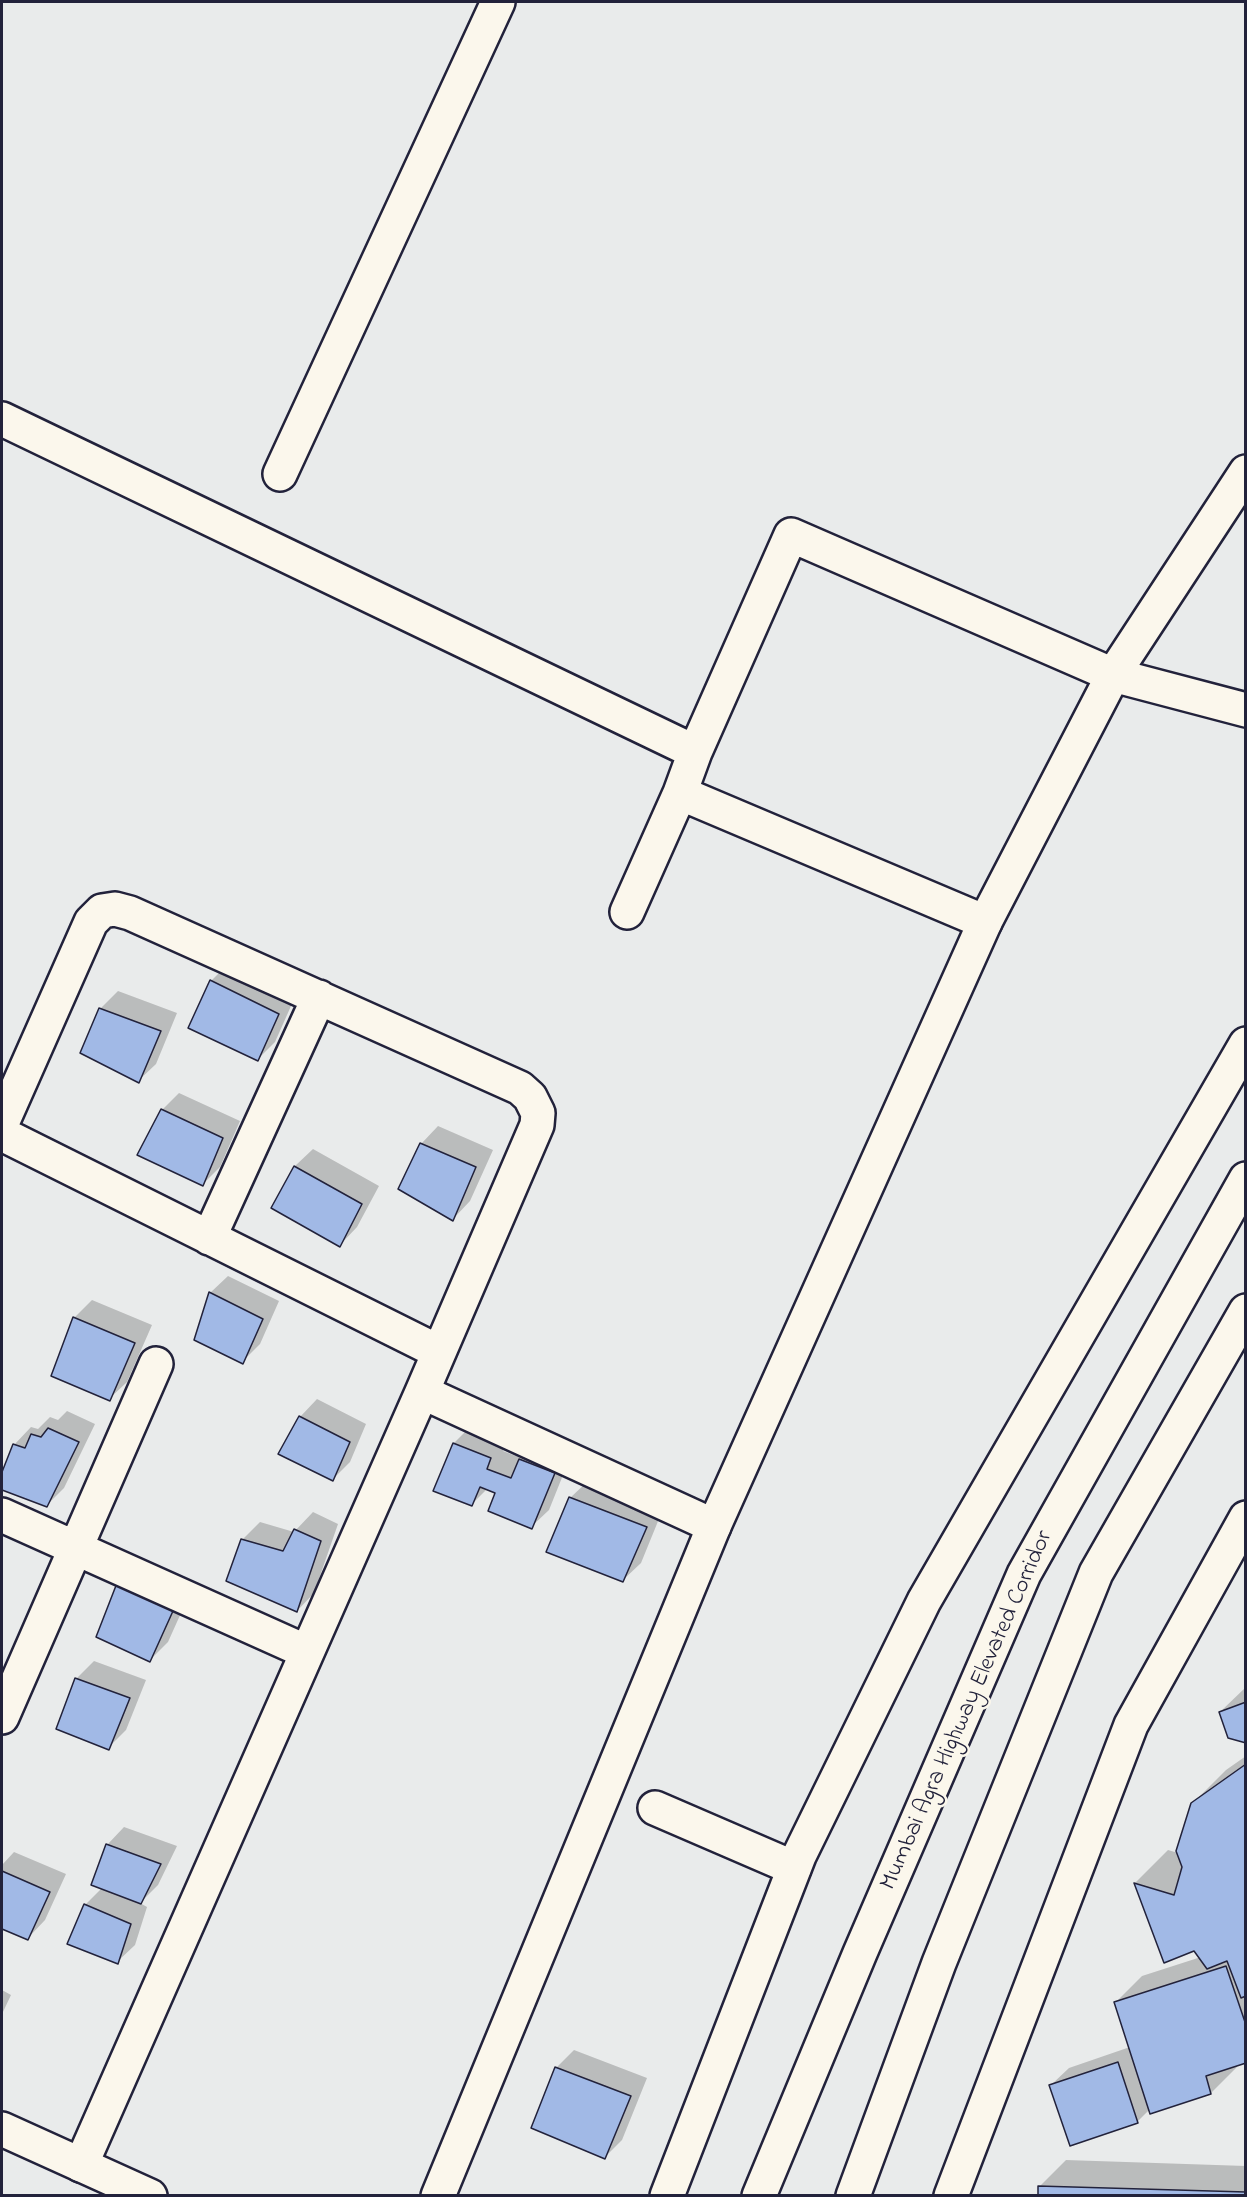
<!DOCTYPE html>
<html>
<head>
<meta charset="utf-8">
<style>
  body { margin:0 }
  #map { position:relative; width:1247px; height:2197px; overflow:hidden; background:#e9ebeb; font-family:"Indie Flower",sans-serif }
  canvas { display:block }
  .frame { position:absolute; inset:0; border:3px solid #22223b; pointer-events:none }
</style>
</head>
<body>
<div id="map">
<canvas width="1247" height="2197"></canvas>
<div class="frame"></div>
</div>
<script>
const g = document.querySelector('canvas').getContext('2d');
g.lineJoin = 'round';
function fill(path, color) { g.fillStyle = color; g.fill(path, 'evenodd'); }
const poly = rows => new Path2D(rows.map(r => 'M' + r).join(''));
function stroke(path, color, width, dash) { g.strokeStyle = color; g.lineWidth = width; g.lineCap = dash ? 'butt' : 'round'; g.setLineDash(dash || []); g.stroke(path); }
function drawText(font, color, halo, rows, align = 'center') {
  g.font = font + ' "Indie Flower",sans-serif'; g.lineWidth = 5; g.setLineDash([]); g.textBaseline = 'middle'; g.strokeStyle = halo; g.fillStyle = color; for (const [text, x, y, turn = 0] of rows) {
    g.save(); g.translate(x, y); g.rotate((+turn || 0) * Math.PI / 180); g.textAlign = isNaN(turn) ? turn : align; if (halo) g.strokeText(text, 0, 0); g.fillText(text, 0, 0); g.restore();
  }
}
const shadow = poly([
  [228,964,295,997,275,1042,258,1059,211,981],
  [118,991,177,1013,156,1064,138,1081,100,1009],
  [179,1093,240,1121,220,1167,203,1184,162,1110],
  [438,1126,493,1150,470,1201,453,1219,421,1144],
  [313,1149,379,1186,357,1227,340,1245,273,1208,295,1166],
  [228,1276,279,1301,260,1344,242,1362,210,1293],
  [92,1300,152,1325,127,1382,109,1399,53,1375,75,1317],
  [317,1399,366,1424,350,1462,333,1479,300,1417],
  [67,1411,95,1424,64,1488,47,1505,2,1488,2,1476,14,1445,31,1427,38,1429,50,1417,58,1420],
  [471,1426,508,1440,503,1451,521,1458,537,1442,571,1455,549,1510,531,1527,497,1492,487,1489,472,1504,454,1443],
  [588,1481,663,1509,641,1563,623,1580,570,1498],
  [313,1512,338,1524,314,1593,297,1611,228,1580,243,1539,260,1522,294,1532],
  [118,1584,190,1593,168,1642,150,1660],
  [94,1661,146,1680,126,1730,108,1748,76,1679],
  [1246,1687,1246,1741,1220,1712],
  [1246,1756,1246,2061,1236,2064,1237,2067,1211,2093,1150,2109,1137,2122,1051,2085,1069,2068,1130,2047,1116,2002,1142,1976,1201,1957,1195,1949,1165,1961,1135,1883,1168,1850,1178,1853,1192,1804,1226,1770],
  [124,1827,177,1846,158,1885,140,1903,147,1907,135,1945,117,1962,85,1905,102,1888,107,1845],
  [14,1852,66,1874,45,1920,28,1938,2,1927,2,1865],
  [2,1990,11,1995,2,2014],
  [574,2050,647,2078,622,2140,605,2157,556,2068],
  [1066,2160,1246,2166,1246,2196,1040,2186]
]);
const building = poly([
  [210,980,279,1014,258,1061,188,1028,210,980],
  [99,1008,161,1031,139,1083,80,1053,99,1008],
  [161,1109,223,1138,203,1186,137,1155,161,1109],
  [420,1143,476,1167,453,1221,398,1189,420,1143],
  [294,1166,362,1204,340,1247,271,1208,294,1166],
  [209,1292,263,1319,243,1364,194,1340,209,1292],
  [73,1317,135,1343,110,1401,51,1376,73,1317],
  [299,1416,350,1442,333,1481,278,1454,299,1416],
  [48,1428,79,1442,47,1507,2,1490,2,1472,13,1444,25,1448,31,1434,41,1437,48,1428],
  [453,1443,491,1458,487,1469,511,1478,519,1459,555,1473,532,1529,488,1511,495,1493,480,1487,472,1506,433,1491,453,1443],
  [569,1497,647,1527,623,1582,546,1552,569,1497],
  [294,1529,321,1541,297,1612,226,1581,241,1539,283,1551,294,1529],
  [117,1583,173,1611,150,1662,96,1637,117,1583],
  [75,1678,130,1698,109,1750,56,1729,75,1678],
  [1246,1702,1246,1743,1228,1738,1219,1712,1246,1702],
  [1246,1764,1246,1996,1241,1998,1227,1961,1207,1969,1194,1951,1164,1963,1134,1883,1174,1895,1182,1867,1176,1851,1191,1803,1246,1764],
  [106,1844,161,1864,141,1904,91,1885,106,1844],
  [2,1871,50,1892,28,1940,2,1929,2,1871],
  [84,1904,131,1924,118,1964,67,1944,84,1904],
  [1226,1966,1246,2025,1246,2063,1206,2076,1211,2094,1150,2114,1114,2002,1226,1966],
  [1118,2062,1138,2123,1070,2146,1049,2085,1118,2062],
  [555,2067,631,2096,605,2159,531,2128,555,2067],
  [1038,2186,1246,2192,1246,2196,1038,2196,1038,2186]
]);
const street = poly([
  [2,419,695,752,680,793,985,922],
  [280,474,498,2],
  [695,752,791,535,1113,675,1246,710],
  [627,912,680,793],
  [2,1123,91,922,102,911,115,909,130,913,520,1088,530,1097,538,1113,537,1125,422,1392,81,2165],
  [2,1134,439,1352],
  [209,1238,319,997],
  [422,1392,714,1526],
  [2,1515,307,1652],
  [2,1717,156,1364],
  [655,1808,794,1868]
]);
const secondary = poly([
  [2,2129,150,2196],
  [438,2196,714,1526,985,922,1113,675,1246,472]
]);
const primary = poly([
  [667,2196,799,1856,924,1601,1246,1044],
  [951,2196,1131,1725,1246,1518]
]);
const highway = poly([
  [759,2196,860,1953,1024,1574,1246,1179],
  [853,2196,939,1963,1096,1573,1246,1311]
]);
const streetNames = [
  ["Mumbai Agra Highway Elevated Corridor",968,1711,-66]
];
fill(shadow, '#0003');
fill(building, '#a1b9e6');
stroke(building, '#22223b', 1.5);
stroke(street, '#22223b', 38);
stroke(secondary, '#22223b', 38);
stroke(primary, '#22223b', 38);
stroke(highway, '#22223b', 38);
stroke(street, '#fbf7ec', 33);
stroke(secondary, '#fbf7ec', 33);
stroke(primary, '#fbf7ec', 33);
stroke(highway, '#fbf7ec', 33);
drawText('24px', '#22223b', '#fbf7ec', streetNames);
</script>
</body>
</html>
